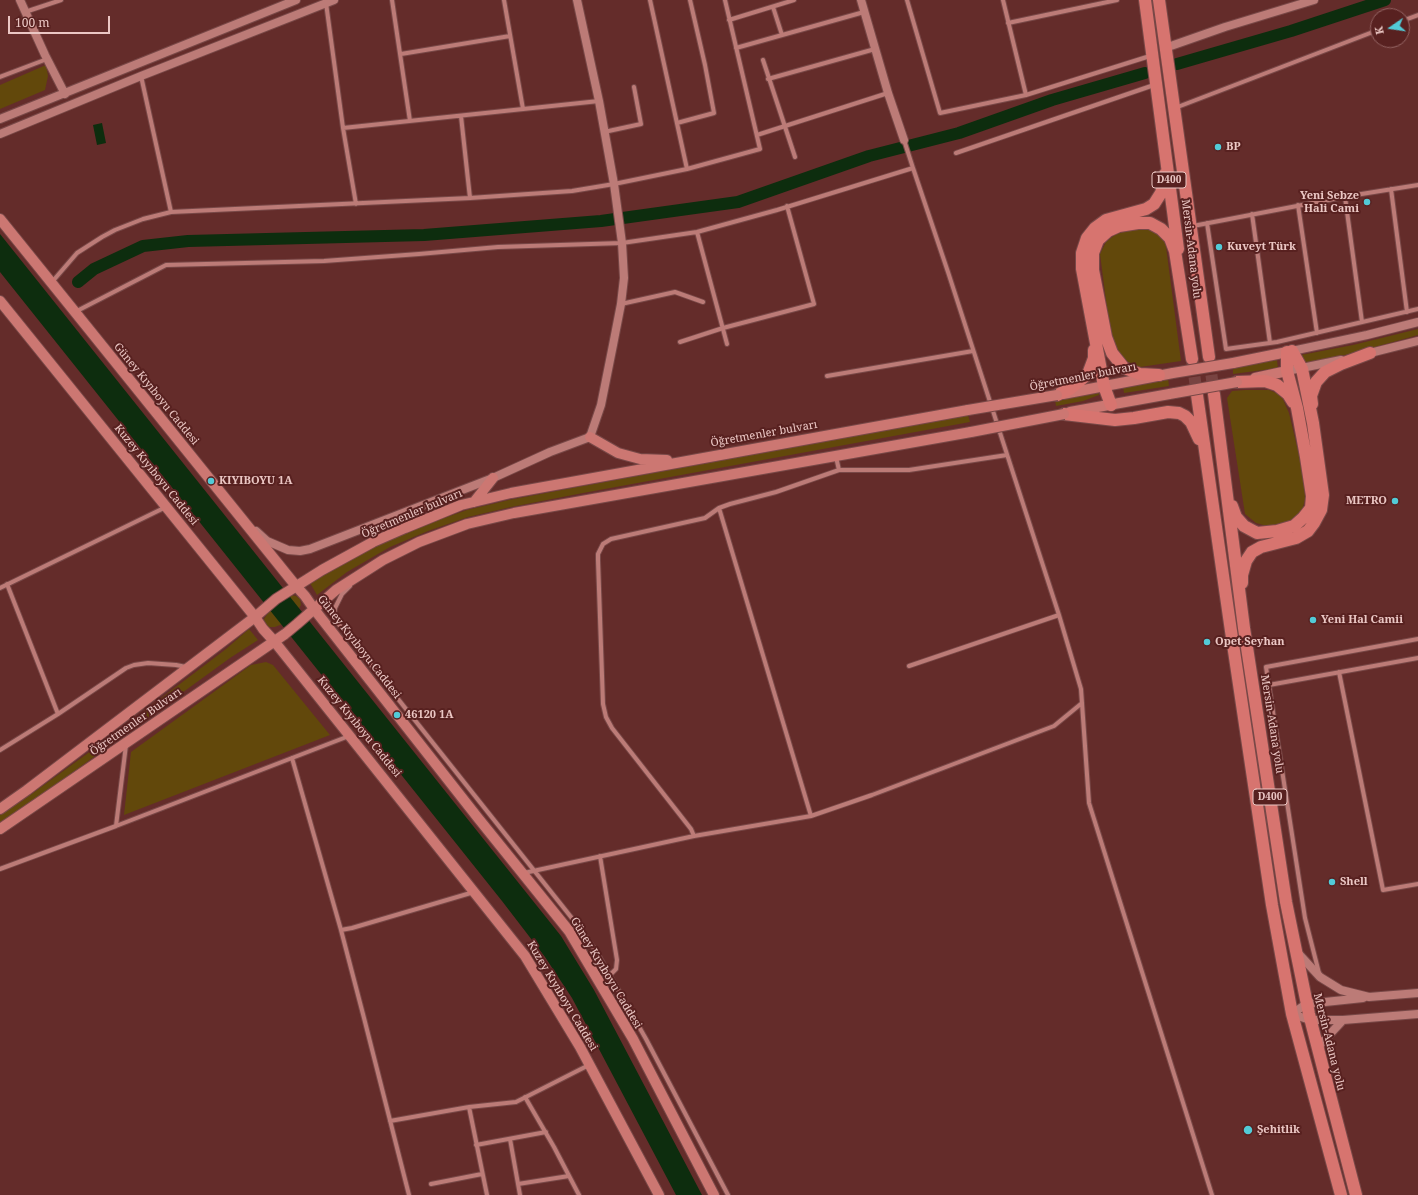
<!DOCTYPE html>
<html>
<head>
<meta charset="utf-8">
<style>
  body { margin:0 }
  #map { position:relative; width:1418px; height:1195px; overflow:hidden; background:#642c2a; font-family:"Noto Serif",serif }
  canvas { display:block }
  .north { position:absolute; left:1370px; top:8px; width:40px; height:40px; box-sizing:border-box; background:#582120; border:1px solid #936362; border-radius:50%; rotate:257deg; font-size:11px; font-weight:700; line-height:16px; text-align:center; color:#ebc7c4 }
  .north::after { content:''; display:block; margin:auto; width:14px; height:18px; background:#52cbd7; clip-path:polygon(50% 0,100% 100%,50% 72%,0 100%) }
  .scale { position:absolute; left:8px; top:16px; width:102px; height:18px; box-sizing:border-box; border:2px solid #ebc7c4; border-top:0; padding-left:5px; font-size:12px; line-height:14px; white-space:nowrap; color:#ebc7c4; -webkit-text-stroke:3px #582120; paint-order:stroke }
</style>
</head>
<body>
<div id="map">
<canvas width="1418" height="1195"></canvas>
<div class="north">K</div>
<div class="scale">100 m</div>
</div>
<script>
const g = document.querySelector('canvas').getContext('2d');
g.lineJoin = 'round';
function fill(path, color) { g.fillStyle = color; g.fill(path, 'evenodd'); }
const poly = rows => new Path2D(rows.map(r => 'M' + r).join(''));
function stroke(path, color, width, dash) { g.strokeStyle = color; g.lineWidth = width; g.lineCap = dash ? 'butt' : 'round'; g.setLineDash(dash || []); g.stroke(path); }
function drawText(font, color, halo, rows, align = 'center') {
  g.font = font + ' "Noto Serif",serif'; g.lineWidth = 4; g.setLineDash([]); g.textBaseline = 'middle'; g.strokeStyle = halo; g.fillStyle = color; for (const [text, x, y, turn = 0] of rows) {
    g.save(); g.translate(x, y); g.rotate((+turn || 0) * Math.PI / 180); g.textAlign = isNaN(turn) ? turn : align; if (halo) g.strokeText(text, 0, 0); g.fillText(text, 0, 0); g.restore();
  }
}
const green = poly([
  [46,65,48,76,45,90,0,109,0,85],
  [1135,228,1153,228,1165,239,1181,361,1140,367,1126,361,1115,348,1108,316,1100,254,1106,242,1116,234],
  [1418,329,1418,335,1354,353,1302,364,1301,355,1353,345],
  [1277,360,1278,368,1233,374,1233,367],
  [1168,378,1169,386,1124,393,1123,386],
  [1098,390,1099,395,1083,401,1056,406,1055,399],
  [1245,390,1269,390,1281,395,1289,413,1304,476,1305,499,1302,511,1294,519,1283,524,1267,526,1256,523,1245,514,1227,398,1232,391],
  [968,415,970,422,583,493,511,507,468,517,428,531,390,547,347,572,317,595,310,583,342,564,387,541,427,524,467,510,509,500,583,486],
  [291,595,296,596,300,599,301,605,296,613,280,625,275,627,269,627,265,624,264,619,268,613,276,604],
  [249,629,258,640,230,658,25,807,0,824,0,815,22,801,106,740,226,649],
  [266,662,273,665,330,735,124,815,131,752,251,665]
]);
const water = poly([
  [102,123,106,143,97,145,93,125],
  [0,234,561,936,594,990,702,1195,676,1195,572,998,545,957,502,901,0,272]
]);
const river = poly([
  [1177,64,1291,31,1385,0],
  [78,282,94,269,143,246,188,241,424,235,601,221,738,202,869,156,959,133,1052,100,1145,73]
]);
const highwayTunnel = poly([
  [1209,357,1214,394],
  [1192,359,1197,395]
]);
const street = poly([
  [392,0,410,121],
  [504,0,523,109],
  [650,0,687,169],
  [907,0,940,113,1026,95,1150,56],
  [1003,0,1026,95],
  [326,3,343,128,356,204],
  [773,7,782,35],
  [25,12,61,0],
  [729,20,794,0],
  [1402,21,1418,15],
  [1008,23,1117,0],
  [736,48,864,12],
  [401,54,510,36],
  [763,60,795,157],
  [141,76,171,212],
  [0,77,47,59],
  [768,79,875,49],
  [1175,108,1378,30],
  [461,116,470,198],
  [677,123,714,113,705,65,690,0],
  [343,128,599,101],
  [604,132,641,124,634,87],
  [757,135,888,93],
  [956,153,1154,85],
  [1391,189,1407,312],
  [1345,197,1362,322],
  [1298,205,1317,333],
  [1252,214,1270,343],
  [1207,223,1226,349,1277,342,1418,309],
  [1193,226,1349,196,1418,185],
  [697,232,727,344],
  [52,282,77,253,102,237,115,230,143,219,171,212,470,198,572,191,614,184,687,169,760,149,725,0],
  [621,304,675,292,703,302],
  [75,312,166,265,324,261,419,254,498,247,622,243,697,232,777,210,913,168,904,140],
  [680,342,723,328,814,304,787,206],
  [827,376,973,351],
  [836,457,839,470],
  [719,508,811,816],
  [7,584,58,714],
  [350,586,342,594,335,608,334,615,337,622,571,917,596,951,646,1039,728,1195],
  [0,588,166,507],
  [1059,615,1081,689,1089,803,1212,1195],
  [909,666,1059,615,948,272,913,168],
  [1339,672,1383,890,1418,884],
  [1269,685,1418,658],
  [0,750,58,714,126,668,134,665,148,663,176,665,186,667],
  [292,758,341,930,352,928,474,892],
  [116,826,349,736],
  [694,836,691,829,612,728,606,717,603,704,598,560,598,554,603,544,611,539,705,518,719,508,730,504,776,492,839,470,909,470,1007,455],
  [600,856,617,960,616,969,610,975],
  [0,869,116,826,126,745],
  [524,873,694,836,811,816,872,795,1054,726,1082,703],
  [341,930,364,1018,409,1195],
  [1319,973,1305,918,1266,667,1418,639],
  [525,1097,554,1147,579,1195],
  [469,1107,487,1195],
  [390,1121,469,1107,516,1102,589,1065],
  [510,1139,520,1195],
  [476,1145,546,1132],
  [431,1184,482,1174],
  [518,1184,569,1176]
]);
const secondary = poly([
  [20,0,45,55,65,94],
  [861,0,888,93,904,140],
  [1165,48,1225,27,1314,0],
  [0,119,296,0],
  [0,134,141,76,334,0],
  [1292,351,1367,335,1418,322],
  [1366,354,1418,341],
  [1287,371,1341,360],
  [256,531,267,541,288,550,300,551,310,549,493,478,550,452,590,437,601,405,613,345,621,304,624,278,622,243,614,184,599,101,577,0],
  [1297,952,1320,977,1341,990,1369,997,1418,993],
  [1292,1014,1306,1004,1363,998],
  [1292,1014,1310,1020,1343,1020],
  [1317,1048,1343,1020,1418,1014]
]);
const primary = poly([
  [0,219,296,586,305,596,314,609,478,818,569,931,633,1039,714,1195],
  [0,301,255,617,263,629,274,641,525,956,580,1047,659,1195],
  [1233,363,1292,351],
  [1255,378,1287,371],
  [1063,394,1173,373],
  [1070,412,1175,393],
  [590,437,618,453,640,459,667,460],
  [474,502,493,478],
  [0,809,27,790,255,617,276,599,322,570,373,542,405,528,461,505,511,493,968,410],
  [0,829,285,634,297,624,336,590,383,560,419,542,467,524,514,513,971,432]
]);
const highway = poly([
  [1145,0,1178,249],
  [1159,0,1209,357],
  [1159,375,1140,374,1124,368,1112,353,1106,337,1093,270,1093,253,1098,240,1108,231,1119,226,1138,223,1150,223,1161,229,1170,238,1175,251,1192,359],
  [1237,382,1265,381,1277,385,1288,394,1293,402],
  [1214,394,1244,628,1286,902,1309,1014,1356,1195],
  [1057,395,1070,389,1088,374,1094,358,1094,350],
  [1197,395,1231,631,1272,905,1292,1014,1341,1195],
  [1312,404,1311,396,1316,382,1325,372,1341,364,1370,353],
  [1111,405,1104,386,1082,269,1082,253,1087,238,1095,228,1106,220,1146,209,1154,204,1161,193,1165,179,1165,174],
  [1064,414,1115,420,1134,418,1168,412,1179,413,1185,416,1191,422,1199,439],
  [1232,506,1236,517,1244,526,1257,533,1277,531,1294,526,1303,518,1311,508,1312,496,1306,457,1297,408,1287,371,1287,352],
  [1242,583,1242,575,1246,561,1252,552,1261,547,1296,538,1308,531,1314,523,1321,510,1323,495,1313,423,1302,369,1292,351]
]);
const primaryBridge = poly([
  [1173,373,1233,363],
  [1175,393,1237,382],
  [968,410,1057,395],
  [971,432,1064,414]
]);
const markers = [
  [1218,147,4,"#52cbd7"],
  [1367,202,4,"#52cbd7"],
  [1219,247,4,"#52cbd7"],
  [211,481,4,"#52cbd7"],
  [1395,501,4,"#52cbd7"],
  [1313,620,4,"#52cbd7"],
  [1207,642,4,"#52cbd7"],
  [397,715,4,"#52cbd7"],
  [1332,882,4,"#52cbd7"],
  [1248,1130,5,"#52cbd7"]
];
const shields = [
  [1169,180,34],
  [1270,797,34]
];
const shieldNames = [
  ["D400",1169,180],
  ["D400",1270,797]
];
const poiNames = [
  ["BP",1226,147],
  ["Yeni Sebze",1359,196,"right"],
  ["Hali Cami",1359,209,"right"],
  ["Kuveyt Türk",1227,247],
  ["KIYIBOYU 1A",219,481],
  ["METRO",1387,501,"right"],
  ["Yeni Hal Camii",1321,620],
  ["Opet Seyhan",1215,642],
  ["46120 1A",405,715],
  ["Shell",1340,882],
  ["Şehitlik",1257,1130]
];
const streetNames = [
  ["Mersin-Adana yolu",1191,249,83],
  ["Öğretmenler bulvarı",1083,377,-11],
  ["Güney Kıyıboyu Caddesi",156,394,51],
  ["Öğretmenler bulvarı",764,434,-10],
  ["Kuzey Kıyıboyu Caddesi",156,475,51],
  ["Öğretmenler bulvarı",412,514,-23],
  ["Güney Kıyıboyu Caddesi",359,647,52],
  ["Öğretmenler Bulvarı",136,722,-35],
  ["Mersin-Adana yolu",1272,724,81],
  ["Kuzey Kıyıboyu Caddesi",359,727,51],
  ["Güney Kıyıboyu Caddesi",606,973,59],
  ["Kuzey Kıyıboyu Caddesi",562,996,59],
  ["Mersin-Adana yolu",1329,1042,76]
];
fill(green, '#62480b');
fill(water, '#0d2d0e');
stroke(river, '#0d2d0e', 12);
stroke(highwayTunnel, '#784341', 12, [12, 6]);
stroke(street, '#784847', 6);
stroke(secondary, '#784847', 10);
stroke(primary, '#784847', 12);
stroke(highway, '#784847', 14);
stroke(street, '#bc7b77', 4);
stroke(secondary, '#bc7b77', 8);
stroke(primary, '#cc7772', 10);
stroke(highway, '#d7746f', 12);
stroke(primaryBridge, '#784847', 12, []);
stroke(primaryBridge, '#cc7772', 10);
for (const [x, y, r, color] of markers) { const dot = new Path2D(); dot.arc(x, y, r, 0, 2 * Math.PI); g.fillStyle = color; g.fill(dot); stroke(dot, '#582120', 1.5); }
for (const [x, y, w] of shields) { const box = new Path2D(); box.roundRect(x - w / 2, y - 8, w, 16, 3); g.fillStyle = '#582120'; g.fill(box); stroke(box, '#ebc7c4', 1); }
drawText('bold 10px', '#ebc7c4', null, shieldNames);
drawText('bold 11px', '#ebc7c4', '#582120', poiNames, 'left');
drawText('11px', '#ebc7c4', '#582120', streetNames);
</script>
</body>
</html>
